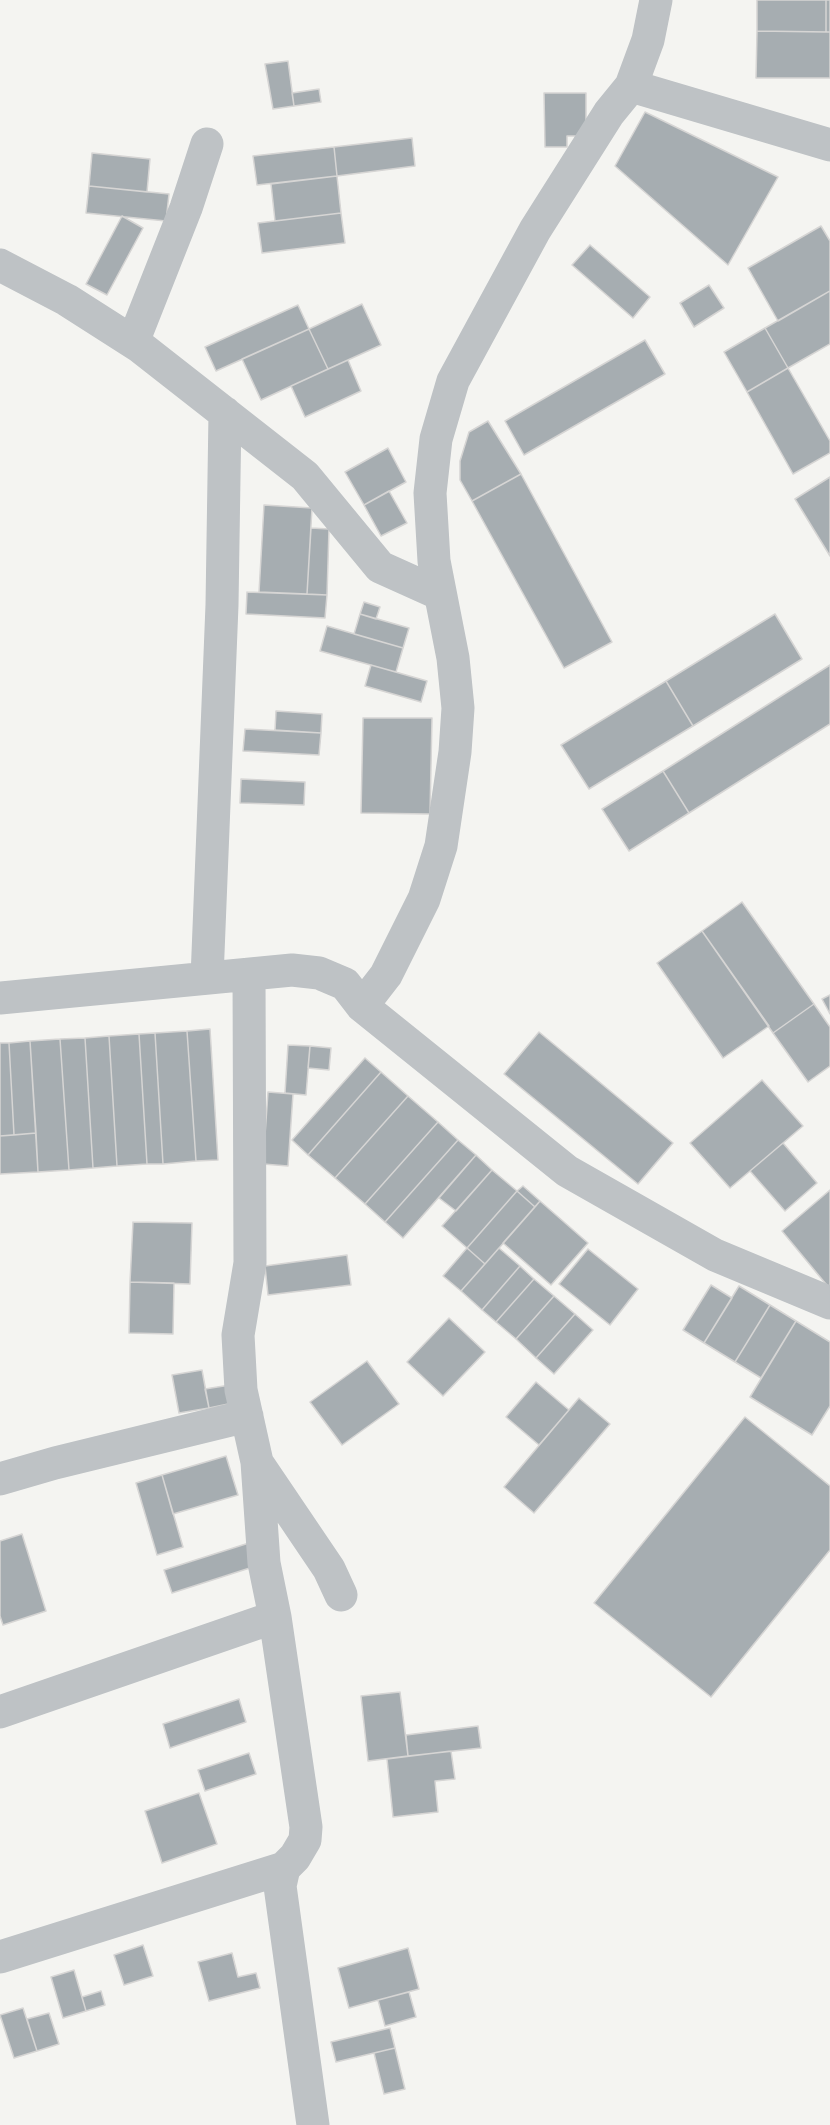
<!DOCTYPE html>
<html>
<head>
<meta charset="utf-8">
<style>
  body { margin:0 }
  canvas { display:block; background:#f4f4f1 }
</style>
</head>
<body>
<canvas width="830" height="2125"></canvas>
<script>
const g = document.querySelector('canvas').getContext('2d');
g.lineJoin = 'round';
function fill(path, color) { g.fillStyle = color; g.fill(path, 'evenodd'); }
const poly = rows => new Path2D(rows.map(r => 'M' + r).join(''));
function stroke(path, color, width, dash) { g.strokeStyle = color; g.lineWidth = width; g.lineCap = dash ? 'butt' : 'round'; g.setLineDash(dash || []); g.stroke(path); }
const building = poly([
  [757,0,826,0,826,32,757,31,757,0],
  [826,0,830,0,830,32,826,32,826,0],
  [757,31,830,32,830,78,756,78,757,31],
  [288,61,294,106,273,109,265,64,288,61],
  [319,89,321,102,294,106,292,93,319,89],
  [544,93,586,93,586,136,567,136,567,147,545,147,544,93],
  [645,112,778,177,728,265,615,166,645,112],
  [412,138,415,166,337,176,334,147,412,138],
  [334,147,337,176,257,185,253,156,334,147],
  [92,153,150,159,147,192,89,186,92,153],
  [337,176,341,213,275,221,271,184,337,176],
  [89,186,169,194,166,221,86,213,89,186],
  [341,213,345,243,262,253,258,223,341,213],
  [122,216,143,228,107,295,86,284,122,216],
  [821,226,830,241,830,291,778,321,748,268,821,226],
  [590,245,650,297,633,318,572,265,590,245],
  [709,285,724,308,694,327,680,303,709,285],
  [830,291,830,344,788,368,765,328,830,291],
  [362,304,381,345,328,369,309,329,362,304],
  [298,305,309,329,216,371,205,347,298,305],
  [765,328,788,368,747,392,724,352,765,328],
  [309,329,328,369,261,400,242,359,309,329],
  [645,340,665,374,524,455,505,421,645,340],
  [348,360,361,391,305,417,291,386,348,360],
  [788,368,830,441,830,453,793,474,747,392,788,368],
  [488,421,521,474,472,501,460,480,460,461,469,432,488,421],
  [388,448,406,482,364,505,345,472,388,448],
  [521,474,612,642,564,668,472,501,521,474],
  [830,477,830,556,795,499,830,477],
  [389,491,407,523,381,536,364,505,389,491],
  [264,505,312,508,307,594,259,592,264,505],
  [311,528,329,529,327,595,307,594,311,528],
  [247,592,327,595,325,618,246,614,247,592],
  [364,602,380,607,376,619,360,614,364,602],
  [360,614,409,628,403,648,354,634,360,614],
  [775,614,802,659,693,726,666,681,775,614],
  [327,626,403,648,396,672,320,651,327,626],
  [371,665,427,681,421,702,365,686,371,665],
  [830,665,830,724,689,813,663,771,830,665],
  [666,681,693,726,589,789,561,745,666,681],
  [276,711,322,714,321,733,275,730,276,711],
  [363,718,432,718,430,814,361,813,363,718],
  [245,729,321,733,319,755,243,751,245,729],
  [663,771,689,813,629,851,602,809,663,771],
  [241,779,305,782,304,805,240,803,241,779],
  [742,902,814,1004,773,1033,702,931,742,902],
  [702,931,769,1026,723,1058,657,963,702,931],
  [830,995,830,1014,822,999,830,995],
  [814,1004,830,1027,830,1066,808,1082,773,1033,814,1004],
  [210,1029,218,1160,196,1161,187,1031,210,1029],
  [187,1031,196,1161,163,1164,155,1033,187,1031],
  [539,1032,673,1143,638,1184,504,1074,539,1032],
  [155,1033,163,1164,147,1164,139,1034,155,1033],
  [139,1034,147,1164,117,1166,109,1036,139,1034],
  [109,1036,117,1166,93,1168,85,1038,109,1036],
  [85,1038,93,1168,69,1170,60,1039,85,1038],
  [60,1039,69,1170,38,1172,30,1041,60,1039],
  [30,1041,36,1133,14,1135,9,1043,30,1041],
  [0,1043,9,1043,14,1135,0,1136,0,1043],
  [288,1045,310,1046,306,1095,285,1093,288,1045],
  [310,1046,331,1048,329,1070,308,1068,310,1046],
  [365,1058,381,1072,308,1155,292,1140,365,1058],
  [381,1072,408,1096,335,1178,308,1155,381,1072],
  [762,1080,803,1126,730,1188,690,1143,762,1080],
  [268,1092,293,1094,288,1166,263,1164,268,1092],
  [408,1096,438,1122,365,1204,335,1178,408,1096],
  [438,1122,458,1140,385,1222,365,1204,438,1122],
  [36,1133,38,1172,0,1174,0,1136,36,1133],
  [458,1140,476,1155,403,1238,385,1222,458,1140],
  [783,1143,817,1183,785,1211,750,1171,783,1143],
  [476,1155,492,1170,456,1211,439,1198,476,1155],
  [492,1170,517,1191,467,1248,442,1226,492,1170],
  [523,1186,540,1201,535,1207,517,1191,523,1186],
  [830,1190,830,1289,782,1231,830,1190],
  [517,1191,535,1207,485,1264,467,1248,517,1191],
  [540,1201,588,1243,551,1285,503,1243,540,1201],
  [133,1222,192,1223,190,1284,130,1282,133,1222],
  [467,1248,485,1264,461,1291,443,1276,467,1248],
  [499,1248,520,1266,482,1310,461,1291,499,1248],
  [588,1249,638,1289,610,1325,559,1284,588,1249],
  [347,1255,351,1285,268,1295,265,1266,347,1255],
  [520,1266,534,1279,496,1322,482,1310,520,1266],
  [534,1279,554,1296,516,1339,496,1322,534,1279],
  [130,1282,174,1283,173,1334,129,1333,130,1282],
  [711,1285,732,1298,704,1343,683,1330,711,1285],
  [739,1286,770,1305,735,1362,704,1343,739,1286],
  [554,1296,575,1314,536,1358,516,1339,554,1296],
  [770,1305,796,1321,761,1378,735,1362,770,1305],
  [575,1314,593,1330,554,1374,536,1358,575,1314],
  [449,1318,485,1352,443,1396,407,1362,449,1318],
  [796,1321,830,1342,830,1406,812,1435,750,1397,796,1321],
  [367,1361,399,1404,342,1445,310,1402,367,1361],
  [202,1370,209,1408,179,1413,172,1375,202,1370],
  [536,1382,569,1410,539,1445,506,1417,536,1382],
  [230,1385,233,1403,209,1408,205,1389,230,1385],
  [579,1398,610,1424,534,1513,504,1487,579,1398],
  [745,1417,830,1486,830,1550,711,1697,594,1603,745,1417],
  [226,1456,238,1495,173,1514,162,1475,226,1456],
  [162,1475,183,1547,157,1555,136,1483,162,1475],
  [22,1534,46,1611,3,1625,0,1616,0,1541,22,1534],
  [252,1542,259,1565,172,1593,164,1570,252,1542],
  [400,1692,408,1756,368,1761,361,1696,400,1692],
  [239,1699,246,1722,170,1748,163,1724,239,1699],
  [478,1726,481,1748,408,1756,406,1735,478,1726],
  [451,1751,455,1779,435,1781,438,1812,393,1817,387,1759,451,1751],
  [249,1753,256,1774,205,1791,198,1770,249,1753],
  [199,1793,217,1844,162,1863,145,1811,199,1793],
  [143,1945,153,1976,124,1985,114,1955,143,1945],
  [408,1948,419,1989,349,2008,338,1968,408,1948],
  [232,1953,238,1977,256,1973,260,1988,209,2001,198,1962,232,1953],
  [74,1970,86,2011,63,2018,51,1977,74,1970],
  [101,1991,105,2005,86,2011,82,1997,101,1991],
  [409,1992,416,2017,385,2026,378,2000,409,1992],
  [23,2008,37,2051,14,2058,0,2015,23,2008],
  [49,2013,59,2044,37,2051,27,2019,49,2013],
  [390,2028,395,2048,336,2062,331,2042,390,2028],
  [395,2048,405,2089,384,2094,374,2053,395,2048]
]);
const minor = poly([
  [631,86,830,145],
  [0,265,67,300,139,346,305,476,380,567,440,594],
  [133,342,186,208,207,144],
  [249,974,250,1263,238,1335,241,1390,257,1462,264,1563,275,1617,306,1827,305,1840,295,1857,284,1868,280,1886,313,2125],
  [207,978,222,605,225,413],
  [0,998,292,970,319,973,345,984,362,1006,567,1171,715,1255,830,1303],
  [362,1006,386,975,424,899,441,846,455,752,458,708,453,658,434,561,430,493,436,439,453,381,535,230,609,113,631,86,648,40,656,0],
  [258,1464,329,1569,341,1595],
  [0,1479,55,1463,247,1416],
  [0,1712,275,1617],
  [0,1957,284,1868]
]);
fill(building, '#a6adb1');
stroke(building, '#d6d5d4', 1.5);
stroke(minor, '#bec2c5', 33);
</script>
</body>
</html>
